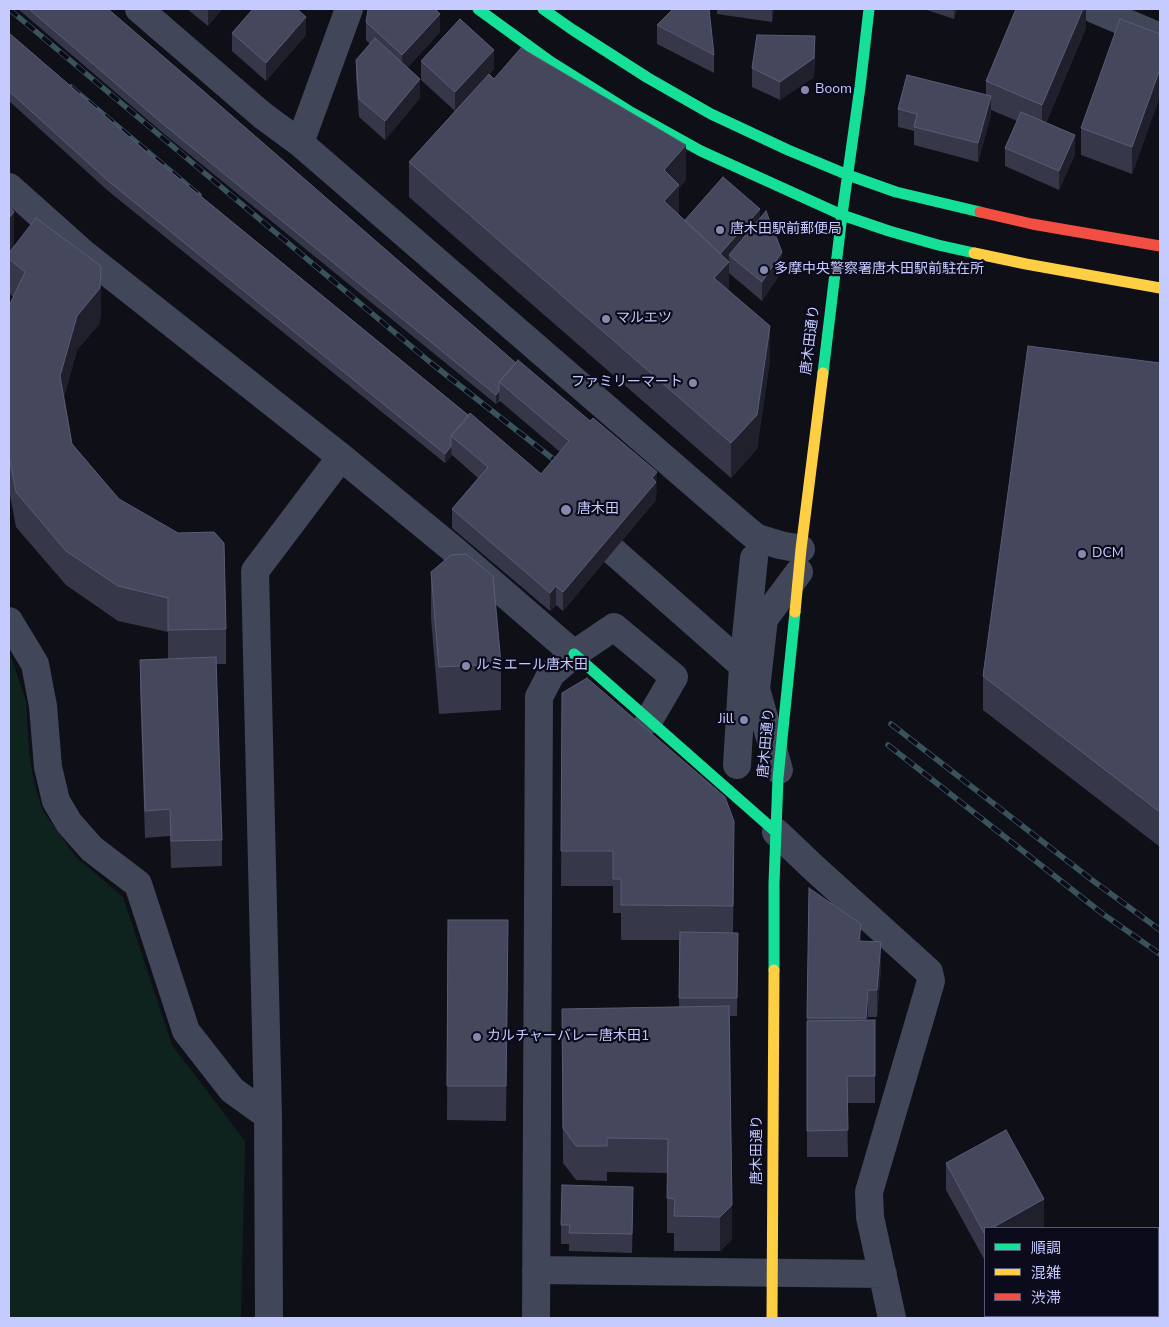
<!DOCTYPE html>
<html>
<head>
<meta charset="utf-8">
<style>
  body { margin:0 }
  #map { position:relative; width:1169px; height:1327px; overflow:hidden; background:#0f0f18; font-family:"Nunito Sans","Noto Sans JP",sans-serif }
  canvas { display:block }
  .frame { position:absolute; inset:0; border:10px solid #c5cbff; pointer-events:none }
  .legend { position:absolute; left:984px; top:1227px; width:175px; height:90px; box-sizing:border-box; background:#0b0b1c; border:1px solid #555877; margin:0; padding:6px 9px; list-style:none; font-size:15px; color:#c5cbff }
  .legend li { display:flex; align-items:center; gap:10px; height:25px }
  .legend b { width:25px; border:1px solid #555877 }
</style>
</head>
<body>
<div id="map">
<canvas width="1169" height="1327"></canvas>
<div class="frame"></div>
<ul class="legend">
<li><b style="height:6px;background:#16e098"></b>順調</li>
<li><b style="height:6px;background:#ffcf43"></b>混雑</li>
<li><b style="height:6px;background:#f24e42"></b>渋滞</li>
</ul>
</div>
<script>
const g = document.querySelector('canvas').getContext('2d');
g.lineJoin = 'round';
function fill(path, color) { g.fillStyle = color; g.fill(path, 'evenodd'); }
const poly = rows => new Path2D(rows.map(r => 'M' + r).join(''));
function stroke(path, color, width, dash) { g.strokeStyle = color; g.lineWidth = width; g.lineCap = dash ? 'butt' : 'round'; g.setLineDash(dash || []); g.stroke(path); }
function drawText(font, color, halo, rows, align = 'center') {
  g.font = font + ' "Nunito Sans","Noto Sans JP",sans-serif'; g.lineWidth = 4.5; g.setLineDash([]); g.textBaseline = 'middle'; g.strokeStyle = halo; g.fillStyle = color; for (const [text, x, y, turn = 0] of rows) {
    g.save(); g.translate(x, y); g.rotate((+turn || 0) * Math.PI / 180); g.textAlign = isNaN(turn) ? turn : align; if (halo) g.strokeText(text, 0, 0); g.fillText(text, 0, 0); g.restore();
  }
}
const green = poly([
  [9,652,11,656,26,701,29,753,34,782,43,811,76,857,123,897,172,1045,245,1141,241,1318,9,1318]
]);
const street = poly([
  [139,9,262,115,300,143,746,529,757,538,780,545,801,549],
  [1094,9,1160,37],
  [300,143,349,9],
  [9,187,83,253,341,457,454,550,574,654],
  [613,551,748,670],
  [9,621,35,664,43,706,48,767,56,801,69,823,92,849,138,884,186,1031,232,1090,268,1116],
  [737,765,743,666,754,558],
  [779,770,756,689,764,619,799,572],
  [776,832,815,869,929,972,931,981,869,1192,870,1217,892,1318],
  [536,1270,883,1274],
  [269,1318,268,1116,255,571,341,457],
  [536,1318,539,697,551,674,574,654,614,627,674,677,649,720]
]);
const fast = poly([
  [478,9,551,62,629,111,701,151,842,215,889,231,938,245,974,253],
  [543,9,573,30,648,78,711,114,788,150,848,175,896,192,980,212],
  [823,373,842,215,860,87,869,9],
  [574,654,776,832],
  [774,970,774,883,778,778,795,612]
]);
const slow = poly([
  [974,253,1026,264,1160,288],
  [795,612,801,549,823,373],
  [772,1318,774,970]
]);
const jam = poly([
  [980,212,1032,224,1160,246]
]);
const rail = poly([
  [9,9,431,363,562,466],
  [71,87,199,195],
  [891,724,1092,880,1160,930],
  [888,745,1103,914,1160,954]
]);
const wall = poly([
  [18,9,108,9,657,491,656,492,656,500,563,611,556,605,550,611,452,528,452,509,478,478,452,455,445,463,107,190,9,101,9,33,148,153,541,474,560,452,500,401,496,404,163,133],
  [187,9,222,9,208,26],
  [717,9,774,9,772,22,717,14],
  [924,9,957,9,954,19],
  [1086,9,1086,28,1046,123,1075,154,1059,190,1005,166,1005,148,1017,121,991,110,991,115,978,162,914,145,914,131,898,127,898,109,986,95,986,81],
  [366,22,440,32,407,68,420,98,385,140,359,117,356,78,356,60,370,44,366,40],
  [657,25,714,55,714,73,657,44],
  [232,33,306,35,266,81,232,51],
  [1160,34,1160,96,1132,174,1081,155,1081,128],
  [815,55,814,77,780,100,752,87,752,68],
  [421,61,494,69,489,74,494,79,686,180,679,188,679,215,685,220,760,220,782,271,762,301,729,273,729,262,729,291,770,360,757,449,731,478,409,197,409,162,474,90,455,111,421,80],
  [9,206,14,246,101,301,100,323,77,350,64,397,72,444,226,629,226,664,216,664,222,840,222,866,171,868,170,836,145,838,140,687,140,660,168,659,168,632,118,621,66,585,16,527,9,490,9,306,13,297,9,293,9,253,13,248,9,252],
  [1160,363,1160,847,983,710,983,676],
  [431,572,501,664,501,710,439,714,431,618],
  [562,693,734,855,733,933,738,951,737,1016,730,1016,732,1239,720,1251,674,1251,674,1233,667,1233,667,1173,607,1172,607,1181,576,1180,563,1163,562,1009,679,1007,679,940,621,940,621,913,613,913,613,886,561,886],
  [809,888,881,968,877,1017,868,1017,868,1020,875,1020,875,1103,847,1103,848,1157,807,1157,807,1021],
  [448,920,508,955,506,1121,447,1120],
  [946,1163,1044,1226,984,1259,946,1190],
  [633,1206,632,1253,569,1251,569,1244,561,1244,561,1225]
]);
const shadedWall = poly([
  [208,9,222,9,208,26],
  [772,9,774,9,772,22],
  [954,9,957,9,954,19],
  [1083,9,1086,9,1086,28,1042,132,1042,105],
  [440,14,440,32,402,74,402,55],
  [306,17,306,35,266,81,266,63],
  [815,36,814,77,780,100,780,82],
  [494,50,494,69,455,111,455,92],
  [1160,69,1160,96,1132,174,1132,147],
  [420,79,420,98,385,140,385,121],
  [991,96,991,115,978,162,978,143],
  [1075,135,1075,154,1059,190,1059,171],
  [686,145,686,180,679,188,679,219,664,236,664,170],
  [760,209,760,228,729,255,729,296,714,278,716,258],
  [14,212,14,246,9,252,9,218],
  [782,252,782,271,762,301,762,282],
  [101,266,101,301,100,323,77,350,60,411,60,376,77,316],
  [770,326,770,360,757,449,731,478,731,443],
  [499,391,499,400,496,404,496,395],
  [451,446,452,455,445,463,445,454],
  [657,472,656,500,563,611,563,592],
  [556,586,556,605,550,611,550,593],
  [861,924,861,951,859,941],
  [881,942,881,968,877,1017,877,990],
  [868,990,868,1017,866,1045,866,1018],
  [633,1187,633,1206,632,1253,632,1234],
  [1044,1199,1044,1226,1040,1228,992,1228],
  [732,1205,732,1239,720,1251,720,1217],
  [985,1232,985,1259,984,1259,984,1233]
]);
const building = poly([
  [29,9,108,9,201,89,516,363,499,382,499,391,496,395,163,124,29,9],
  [253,9,297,9,306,17,266,63,232,33,253,9],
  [369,9,435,9,440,14,402,55,366,22,368,10,369,9],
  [673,9,709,9,714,55,657,25,673,9],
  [1016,9,1083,9,1042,105,986,81,1016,9],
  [460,19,494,50,455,92,421,61,460,19],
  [1120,19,1160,34,1160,69,1132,147,1081,128,1120,19],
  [9,33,148,153,469,416,451,436,451,446,445,454,107,180,9,91,9,33],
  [757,35,815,36,814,58,780,82,752,68,757,35],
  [375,38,420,79,385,121,359,99,356,60,375,38],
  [521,48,686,145,664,170,679,185,664,201,729,262,714,278,770,326,757,415,731,443,409,162,489,74,494,79,521,48],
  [907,75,991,96,978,143,914,127,917,114,898,109,907,75],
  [1021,112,1075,135,1059,171,1005,148,1021,112],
  [723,177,760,209,720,254,685,220,723,177],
  [9,206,14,212,9,218,9,206],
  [766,211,782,252,762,282,729,255,766,211],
  [36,218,101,266,100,288,77,316,60,376,72,444,119,499,178,533,214,532,224,543,226,629,168,630,168,598,118,586,66,551,16,492,9,456,9,306,25,272,9,259,9,253,36,218],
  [1028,346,1160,363,1160,812,983,676,1028,346],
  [518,360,590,421,593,418,657,472,652,478,656,482,563,592,556,586,550,593,452,509,488,467,451,436,470,413,541,474,569,441,499,382,518,360],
  [466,554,493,576,501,664,439,667,431,572,451,555,466,554],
  [216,657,222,840,171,841,170,809,145,811,140,660,216,657],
  [587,678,725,797,734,821,733,906,621,905,621,879,613,879,613,851,561,851,562,693,587,678],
  [809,888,861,924,859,941,881,942,877,990,868,990,866,1018,807,1018,809,888],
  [448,920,508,920,506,1086,447,1086,448,920],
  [680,932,738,933,737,998,679,998,680,932],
  [729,1006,732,1205,720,1217,674,1216,675,1199,667,1198,668,1139,607,1138,607,1146,576,1146,563,1128,562,1009,729,1006],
  [875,1020,875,1076,847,1076,848,1130,807,1131,807,1021,875,1020],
  [1006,1130,1044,1199,992,1228,985,1228,985,1232,984,1233,946,1163,1006,1130],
  [562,1185,633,1187,632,1234,569,1233,570,1225,561,1225,562,1185],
  [1158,1310,1160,1313,1160,1318,1063,1318,1066,1316,1158,1316,1158,1310]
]);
const markers = [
  [805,90,5,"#8589ae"],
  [720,230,5,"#8589ae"],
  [764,270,5,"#8589ae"],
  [606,319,5,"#8589ae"],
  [693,383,5,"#8589ae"],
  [566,510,6,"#8589ae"],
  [1082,554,5,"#8589ae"],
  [466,666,5,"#8589ae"],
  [744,720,5,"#8589ae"],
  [477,1037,5,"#8589ae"]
];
const poiNames = [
  ["Boom",815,90],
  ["唐木田駅前郵便局",730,230],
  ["多摩中央警察署唐木田駅前駐在所",774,270],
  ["マルエツ",616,319],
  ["ファミリーマート",683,383,"right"],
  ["唐木田",577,510],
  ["DCM",1092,554],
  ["ルミエール唐木田",476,666],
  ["Jill",734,720,"right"],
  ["カルチャーバレー唐木田1",487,1037]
];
const streetNames = [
  ["唐木田通り",811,340,-83],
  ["唐木田通り",767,743,-85],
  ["唐木田通り",758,1150,-90]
];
fill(green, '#0e221e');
stroke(street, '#424659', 28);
stroke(fast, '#16e098', 11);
stroke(slow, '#ffcf43', 11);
stroke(jam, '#f24e42', 11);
stroke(rail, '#39535b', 5.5);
stroke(rail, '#0b0b1c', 4, [11]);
fill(wall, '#363749');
fill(shadedWall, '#20202d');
fill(building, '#45475c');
stroke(building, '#595c76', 1);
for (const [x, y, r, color] of markers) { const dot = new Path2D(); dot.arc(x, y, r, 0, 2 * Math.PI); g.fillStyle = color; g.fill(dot); stroke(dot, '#0b0b1c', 2); }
drawText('14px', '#c5cbff', '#0b0b1c', poiNames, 'left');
drawText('14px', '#c5cbff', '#0b0b1c', streetNames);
</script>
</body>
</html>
